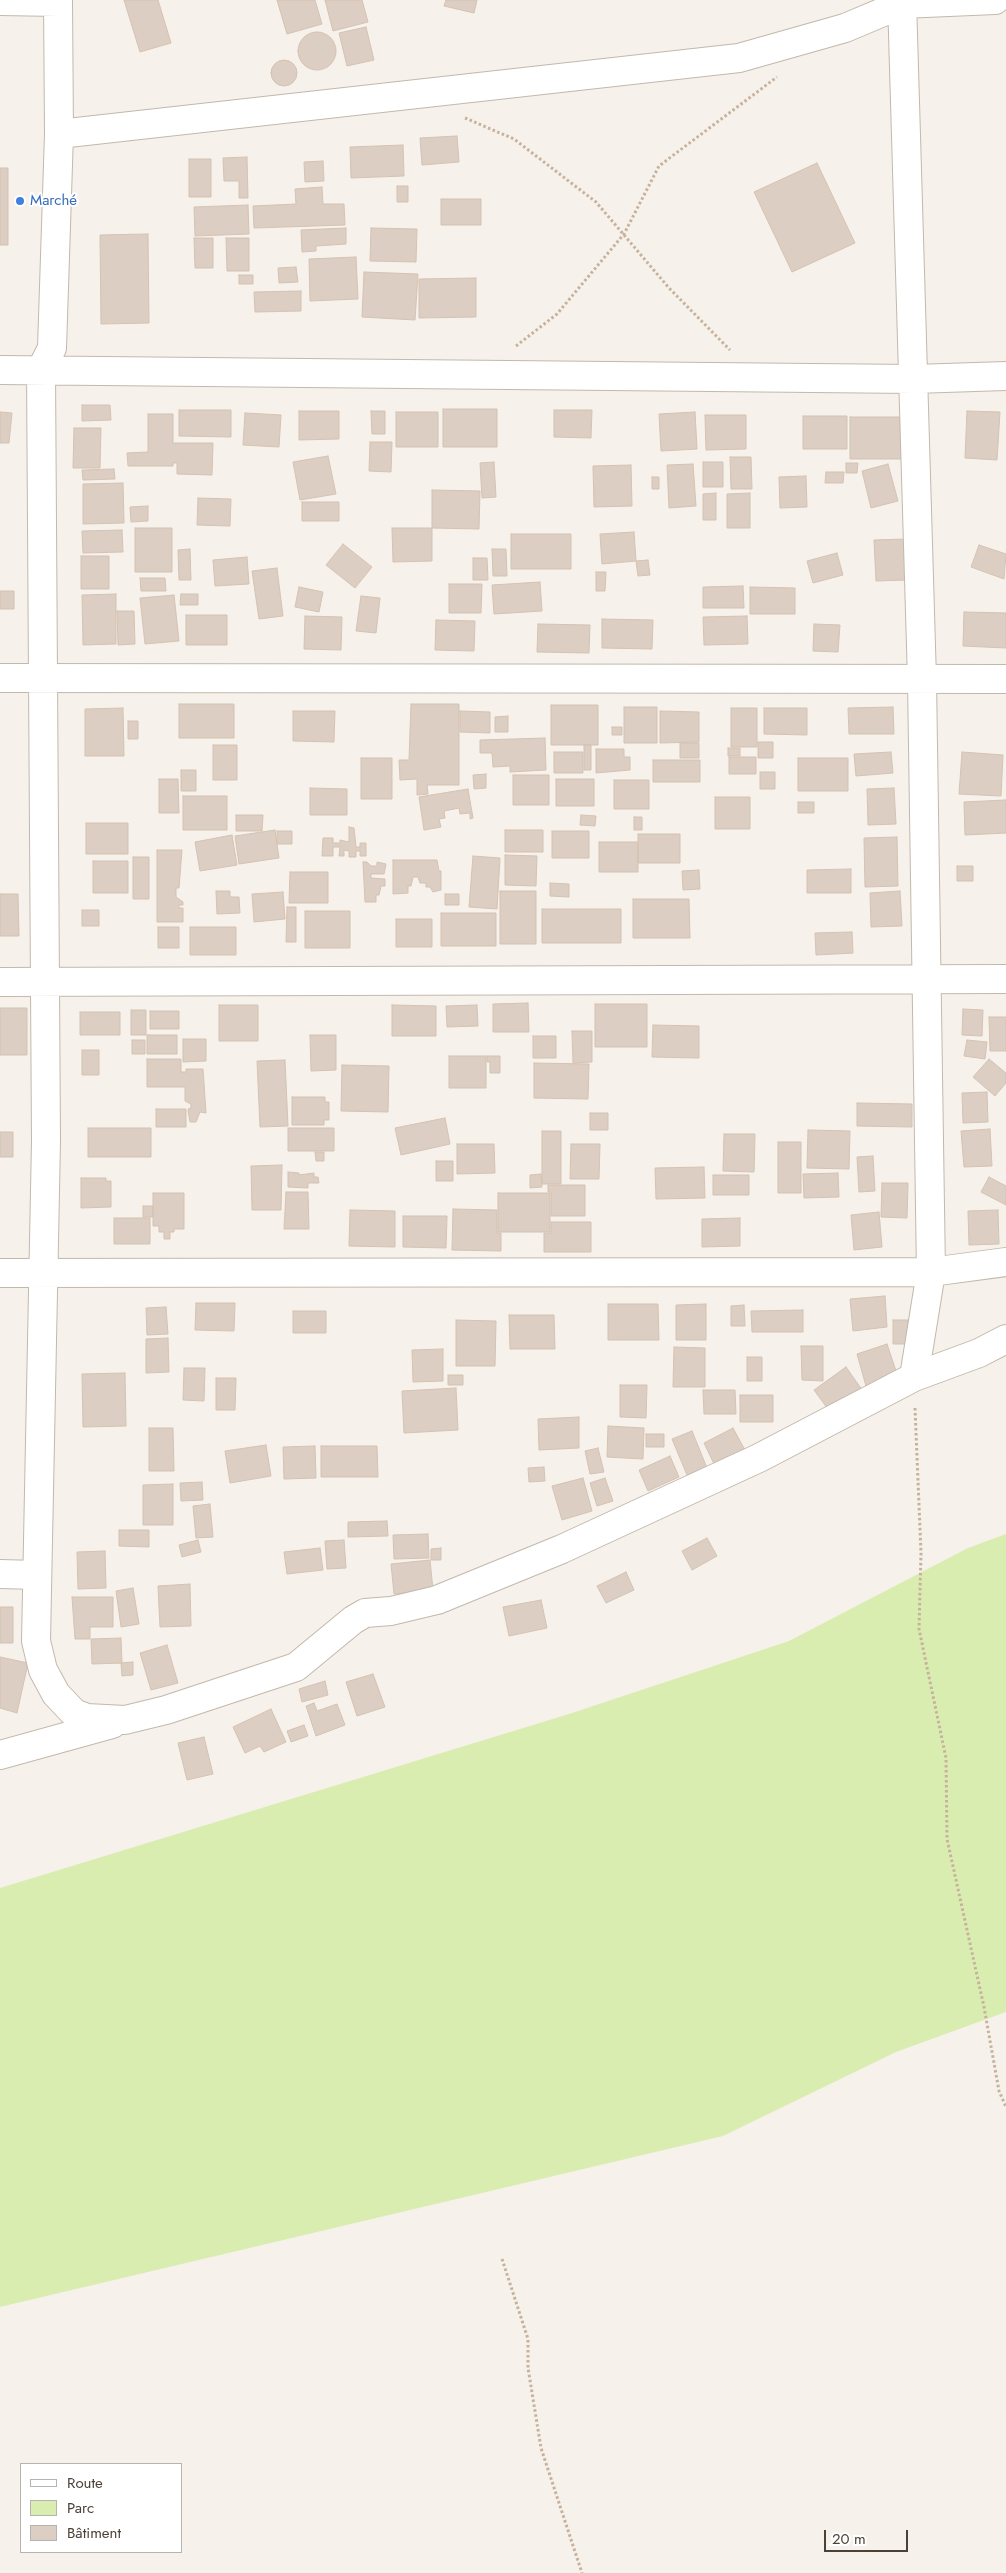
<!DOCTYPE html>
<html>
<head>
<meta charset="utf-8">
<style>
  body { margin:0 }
  #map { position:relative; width:1006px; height:2573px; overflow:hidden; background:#f6f1eb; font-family:Jost,sans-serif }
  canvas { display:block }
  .legend { position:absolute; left:20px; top:2463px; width:162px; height:90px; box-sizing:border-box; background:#fff; border:1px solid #b7b3af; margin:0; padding:6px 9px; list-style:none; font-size:15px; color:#4c4137 }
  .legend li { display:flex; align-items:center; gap:10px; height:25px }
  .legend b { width:25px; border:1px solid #b7b3af }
  .scale { position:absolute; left:824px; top:2530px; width:84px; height:22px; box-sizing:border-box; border:2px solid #4c4137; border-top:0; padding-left:6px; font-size:15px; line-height:18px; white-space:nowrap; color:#4c4137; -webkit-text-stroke:4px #fff; paint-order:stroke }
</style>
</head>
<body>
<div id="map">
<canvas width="1006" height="2573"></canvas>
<ul class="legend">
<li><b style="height:6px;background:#fff"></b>Route</li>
<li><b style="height:14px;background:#daedb1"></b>Parc</li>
<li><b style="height:14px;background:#dccec2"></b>Bâtiment</li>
</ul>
<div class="scale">20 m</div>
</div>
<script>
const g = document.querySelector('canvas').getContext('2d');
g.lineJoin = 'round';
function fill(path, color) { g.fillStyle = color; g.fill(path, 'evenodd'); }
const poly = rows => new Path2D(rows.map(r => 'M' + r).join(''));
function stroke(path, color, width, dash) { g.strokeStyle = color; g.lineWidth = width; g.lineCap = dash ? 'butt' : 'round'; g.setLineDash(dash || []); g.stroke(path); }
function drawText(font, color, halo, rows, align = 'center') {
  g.font = font + ' Jost,sans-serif'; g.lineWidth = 4; g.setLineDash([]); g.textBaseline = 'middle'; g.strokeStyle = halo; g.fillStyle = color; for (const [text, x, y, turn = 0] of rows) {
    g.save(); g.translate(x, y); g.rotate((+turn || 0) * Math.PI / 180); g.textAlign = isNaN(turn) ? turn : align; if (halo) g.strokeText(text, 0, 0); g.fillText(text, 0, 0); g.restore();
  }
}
const green = poly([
  [1006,1534,1006,2012,896,2052,723,2136,0,2307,0,1888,569,1714,789,1641,968,1548]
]);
const building = poly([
  [124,0,158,0,171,43,140,52,124,0],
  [277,0,315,0,322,24,287,34,277,0],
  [325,0,362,0,368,22,333,31,325,0],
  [446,0,477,0,474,13,444,6,446,0],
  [366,27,374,60,347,66,339,33,366,27],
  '298 51a19 19 0 1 1 38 0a19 19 0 1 1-38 0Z',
  '271 73a13 13 0 1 1 26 0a13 13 0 1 1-26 0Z',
  [457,136,459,162,422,165,420,138,457,136],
  [403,145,404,176,351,178,350,147,403,145],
  [247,157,248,198,239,198,239,181,224,181,223,158,247,157],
  [189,159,211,159,211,197,189,197,189,159],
  [323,161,324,181,305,182,304,162,323,161],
  [817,163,855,243,792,272,754,192,817,163],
  [0,168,8,168,8,245,0,245,0,168],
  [397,186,408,186,408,202,397,202,397,186],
  [322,187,323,204,344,204,345,225,254,228,253,206,296,204,295,189,322,187],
  [441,199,481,199,481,225,441,225,441,199],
  [248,205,249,234,195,236,194,207,248,205],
  [346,228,346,244,316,246,316,251,302,252,301,230,346,228],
  [371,228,417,229,416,262,370,261,371,228],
  [148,234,149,323,101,324,100,235,148,234],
  [194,238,213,238,213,268,195,268,194,238],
  [226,238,249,238,249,271,227,271,226,238],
  [356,257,358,299,310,301,309,259,356,257],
  [296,267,298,282,279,283,278,268,296,267],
  [364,272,418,274,415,320,362,317,364,272],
  [239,275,253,275,253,284,239,284,239,275],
  [476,278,476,317,419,318,419,279,476,278],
  [301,291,301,311,255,312,254,292,301,291],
  [82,405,110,405,111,420,82,421,82,405],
  [443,409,497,409,497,447,443,447,443,409],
  [179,410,231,410,231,437,179,436,179,410],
  [554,410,592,410,591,438,554,437,554,410],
  [299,411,339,411,339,439,299,440,299,411],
  [371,411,385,411,385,434,372,434,371,411],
  [967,411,1000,412,997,460,965,458,967,411],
  [0,412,12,413,9,443,0,443,0,412],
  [396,412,438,412,438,447,396,447,396,412],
  [695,412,697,449,661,451,659,414,695,412],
  [245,413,281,415,279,447,243,445,245,413],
  [148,414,173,414,173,443,213,443,212,475,177,474,177,463,173,463,173,466,128,466,127,453,148,452,148,414],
  [705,415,746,415,746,449,706,450,705,415],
  [803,416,847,416,847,449,803,449,803,416],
  [850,417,904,417,904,459,850,459,850,417],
  [74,428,101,428,100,468,73,468,74,428],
  [370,442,392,442,391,472,369,471,370,442],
  [328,456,336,494,300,500,293,462,328,456],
  [730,457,751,457,752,489,731,489,730,457],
  [494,462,496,497,482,498,480,463,494,462],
  [703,462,723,462,723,487,703,487,703,462],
  [846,463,858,463,857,473,846,473,846,463],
  [693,464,696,506,669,508,667,465,693,464],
  [888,464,898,501,871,508,862,471,888,464],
  [631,465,632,506,594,507,593,466,631,465],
  [114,469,115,479,83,480,82,470,114,469],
  [826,472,844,472,843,483,825,483,826,472],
  [806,476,807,507,780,508,779,477,806,476],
  [652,477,659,477,659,489,652,489,652,477],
  [123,483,124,523,83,524,83,484,123,483],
  [432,490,480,491,479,529,432,528,432,490],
  [716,493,716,520,703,520,703,494,716,493],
  [750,493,750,528,727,528,727,494,750,493],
  [198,498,231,499,230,526,197,525,198,498],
  [302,502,339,502,339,521,302,521,302,502],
  [148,506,148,521,131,522,130,507,148,506],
  [135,528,172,528,172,572,135,572,135,528],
  [392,528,432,528,432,561,393,562,392,528],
  [122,530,123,552,83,553,82,531,122,530],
  [634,532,636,561,602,564,600,534,634,532],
  [511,534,571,534,571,569,511,569,511,534],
  [906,539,907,580,876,581,874,540,906,539],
  [343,544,372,567,355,588,326,565,343,544],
  [979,545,1006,554,1004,579,971,567,979,545],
  [190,549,191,580,179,580,178,550,190,549],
  [492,549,506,549,507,576,493,576,492,549],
  [837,553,843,575,813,583,807,561,837,553],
  [81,556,109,556,109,589,81,589,81,556],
  [247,557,249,584,215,586,213,560,247,557],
  [473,558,487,558,488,580,473,580,473,558],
  [648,560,650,575,638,576,636,561,648,560],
  [277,568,283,616,259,619,252,571,277,568],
  [596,572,606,572,605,591,596,591,596,572],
  [140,578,165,578,166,591,141,591,140,578],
  [540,582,542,611,494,614,492,585,540,582],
  [449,584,482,584,481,613,449,613,449,584],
  [743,586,744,608,703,608,703,587,743,586],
  [299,587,323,592,319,612,295,607,299,587],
  [750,587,795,588,795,614,750,614,750,587],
  [0,591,14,591,14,609,0,609,0,591],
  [116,594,116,644,83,645,82,595,116,594],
  [181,594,198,594,198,605,180,605,181,594],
  [174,595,179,641,145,644,140,598,174,595],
  [361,596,380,598,376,633,356,631,361,596],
  [117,611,134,611,135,644,118,645,117,611],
  [964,612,1006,613,1006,648,963,646,964,612],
  [186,615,227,615,227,645,186,645,186,615],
  [305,616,342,617,341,650,304,649,305,616],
  [747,616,748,644,704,645,703,617,747,616],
  [602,619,653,620,652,649,602,648,602,619],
  [436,620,475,621,474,651,435,650,436,620],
  [538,624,590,625,589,653,537,652,538,624],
  [814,624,840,625,838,652,813,651,814,624],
  [179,704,234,704,234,738,179,738,179,704],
  [411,704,459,704,459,785,427,785,428,794,417,795,417,779,400,780,399,760,409,760,411,704],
  [551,705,598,705,598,745,551,745,551,705],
  [624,707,657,707,657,743,624,743,624,707],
  [893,707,894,734,849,734,848,708,893,707],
  [123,708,124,756,85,756,85,709,123,708],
  [731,708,757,708,757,747,731,747,731,708],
  [764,708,807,708,807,735,764,734,764,708],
  [293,711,335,711,334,742,293,741,293,711],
  [460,711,490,712,490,733,460,732,460,711],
  [660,711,699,712,699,742,660,743,660,711],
  [508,716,508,732,495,732,495,717,508,716],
  [128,721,138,721,138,739,128,739,128,721],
  [612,727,622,727,622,735,612,735,612,727],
  [545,738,546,770,510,772,510,766,493,767,492,753,480,753,480,740,545,738],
  [758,742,773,742,773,758,758,758,758,742],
  [680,743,699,743,699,758,680,758,680,743],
  [213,745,237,745,237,780,213,780,213,745],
  [584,745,591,745,591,770,584,770,584,745],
  [728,748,740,748,740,756,728,756,728,748],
  [596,749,624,749,624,757,630,757,630,770,596,773,596,749],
  [554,752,583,752,583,773,554,773,554,752],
  [891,752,893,773,856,776,854,754,891,752],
  [962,752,1003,755,1001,796,959,794,962,752],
  [729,757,756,757,756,774,729,774,729,757],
  [361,758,392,758,392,799,361,799,361,758],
  [798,758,848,758,848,791,798,791,798,758],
  [653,760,700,760,700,782,653,782,653,760],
  [181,770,196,770,196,791,181,791,181,770],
  [760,772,775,772,775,789,760,789,760,772],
  [486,774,486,788,474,789,473,775,486,774],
  [513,775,549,775,549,805,513,805,513,775],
  [159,779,178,779,179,813,159,813,159,779],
  [556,779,594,779,594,806,556,806,556,779],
  [614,780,649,780,649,809,614,809,614,780],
  [310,788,347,789,347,815,310,815,310,788],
  [894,788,896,824,868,825,867,789,894,788],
  [468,789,473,818,470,819,470,813,460,814,459,808,444,811,445,818,439,819,441,827,424,830,419,797,468,789],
  [183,796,227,796,227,830,183,830,183,796],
  [715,797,750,797,750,829,715,829,715,797],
  [1006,800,1006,833,965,835,964,802,1006,800],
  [798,802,814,802,814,813,798,813,798,802],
  [236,815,263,815,262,831,236,831,236,815],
  [581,815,596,816,595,826,580,825,581,815],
  [634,817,642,817,642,830,634,830,634,817],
  [86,823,128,823,128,854,86,854,86,823],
  [349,827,354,828,356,847,360,847,360,843,366,843,366,856,360,856,360,851,356,851,356,857,349,857,349,851,344,850,344,856,339,856,340,847,333,847,333,856,322,856,323,838,333,838,333,843,340,843,340,840,349,842,349,827],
  [275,830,279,858,239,864,235,836,275,830],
  [505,830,543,830,543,852,505,852,505,830],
  [277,831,292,831,292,844,277,844,277,831],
  [552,831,589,831,589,858,552,858,552,831],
  [638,834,680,834,680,863,638,863,638,834],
  [232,835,237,865,200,871,195,842,232,835],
  [897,837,898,886,865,887,864,838,897,837],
  [599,842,638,842,638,872,599,872,599,842],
  [157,850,182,850,179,888,176,888,176,897,183,902,183,905,179,905,179,908,183,908,183,922,157,922,157,850],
  [505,855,537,856,536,886,505,885,505,855],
  [473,856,500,858,497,909,469,907,473,856],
  [133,857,149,857,149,899,133,899,133,857],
  [393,860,437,860,439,871,441,871,441,890,433,892,430,887,426,887,426,883,420,883,418,877,413,877,411,886,408,886,408,893,393,894,393,860],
  [93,861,128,861,128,893,93,893,93,861],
  [363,862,367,862,371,866,377,866,377,862,386,864,384,874,371,874,371,878,385,879,385,886,381,886,379,895,376,895,376,902,365,902,363,862],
  [957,866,973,866,973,881,957,881,957,866],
  [851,869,851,893,807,893,807,870,851,869],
  [699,870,700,889,683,890,682,871,699,870],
  [290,872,328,872,328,903,289,903,290,872],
  [550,883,569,884,569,897,550,896,550,883],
  [216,891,230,891,230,897,239,897,240,913,217,914,216,891],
  [500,891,536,891,536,944,500,944,500,891],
  [900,891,902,926,871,927,870,893,900,891],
  [283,892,285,919,254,922,252,894,283,892],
  [0,894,18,894,19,936,0,936,0,894],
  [445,894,459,894,459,905,445,905,445,894],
  [633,899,689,899,690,938,633,938,633,899],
  [287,907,296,907,296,942,286,942,287,907],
  [542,909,621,909,621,943,542,943,542,909],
  [82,910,99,910,99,926,82,926,82,910],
  [305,911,350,911,350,948,305,948,305,911],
  [441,913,496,913,496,946,441,946,441,913],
  [396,919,432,919,432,947,396,947,396,919],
  [158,927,179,927,179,948,158,948,158,927],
  [190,927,236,927,236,955,190,955,190,927],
  [852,932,853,953,816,955,815,933,852,932],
  [528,1003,529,1032,493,1032,493,1004,528,1003],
  [595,1004,647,1004,647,1047,595,1047,595,1004],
  [219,1005,258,1005,258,1041,219,1041,219,1005],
  [392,1005,436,1006,436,1036,392,1036,392,1005],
  [477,1005,478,1026,447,1027,446,1006,477,1005],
  [0,1008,27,1008,27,1055,0,1055,0,1008],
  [963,1009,983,1010,982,1036,962,1035,963,1009],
  [131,1010,146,1010,146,1035,131,1035,131,1010],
  [150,1011,179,1011,179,1029,150,1029,150,1011],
  [80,1012,120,1012,120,1035,80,1035,80,1012],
  [989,1017,1006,1017,1006,1051,990,1051,989,1017],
  [653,1025,699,1026,699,1058,652,1057,653,1025],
  [572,1031,592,1031,592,1062,573,1063,572,1031],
  [147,1035,177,1035,177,1054,147,1054,147,1035],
  [310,1035,336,1035,336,1070,311,1071,310,1035],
  [533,1036,556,1036,556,1058,533,1058,533,1036],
  [183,1039,206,1039,206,1061,183,1062,183,1039],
  [132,1040,145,1040,145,1054,132,1054,132,1040],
  [967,1040,987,1042,985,1059,964,1056,967,1040],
  [82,1050,99,1050,99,1075,82,1075,82,1050],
  [449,1056,486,1056,486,1088,449,1088,449,1056],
  [487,1056,500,1056,500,1073,490,1073,490,1062,487,1062,487,1056],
  [147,1059,181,1059,181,1072,186,1072,186,1069,203,1069,206,1113,200,1112,196,1122,190,1122,188,1111,189,1108,191,1109,191,1104,185,1101,185,1087,147,1087,147,1059],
  [989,1059,1006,1073,1006,1083,995,1096,973,1077,989,1059],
  [285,1060,288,1126,260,1127,257,1061,285,1060],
  [534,1063,589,1064,588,1099,534,1098,534,1063],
  [342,1065,389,1066,388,1112,341,1111,342,1065],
  [987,1092,988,1122,963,1123,962,1093,987,1092],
  [292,1097,325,1097,325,1102,329,1102,329,1120,324,1120,324,1125,292,1125,292,1097],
  [857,1103,912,1104,912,1127,857,1126,857,1103],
  [156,1109,186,1109,186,1127,156,1127,156,1109],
  [590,1113,608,1113,608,1130,590,1130,590,1113],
  [445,1118,450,1144,401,1155,395,1128,445,1118],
  [88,1128,151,1128,151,1157,88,1157,88,1128],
  [288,1128,334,1128,334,1151,288,1151,288,1128],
  [990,1129,992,1166,964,1167,961,1131,990,1129],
  [808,1130,850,1131,849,1169,807,1168,808,1130],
  [542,1131,561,1131,561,1184,542,1184,542,1131],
  [0,1132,13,1132,13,1157,0,1157,0,1132],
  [724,1134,755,1134,754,1172,723,1171,724,1134],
  [778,1142,801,1142,801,1193,778,1193,778,1142],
  [457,1144,494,1144,495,1173,457,1174,457,1144],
  [571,1144,600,1144,599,1179,570,1179,571,1144],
  [315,1152,324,1152,324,1161,316,1161,315,1152],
  [873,1156,875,1191,859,1192,857,1157,873,1156],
  [436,1161,453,1161,453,1181,436,1181,436,1161],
  [282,1165,281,1210,252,1210,251,1166,282,1165],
  [704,1167,705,1198,656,1199,655,1168,704,1167],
  [288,1172,299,1173,299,1175,314,1173,314,1177,318,1177,319,1183,308,1183,308,1188,288,1187,288,1172],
  [838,1173,839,1197,804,1198,803,1174,838,1173],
  [541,1174,542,1187,530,1188,530,1175,541,1174],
  [713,1175,749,1175,749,1195,713,1195,713,1175],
  [989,1177,1006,1186,1006,1205,981,1192,989,1177],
  [81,1178,106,1178,106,1181,111,1181,111,1207,81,1208,81,1178],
  [882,1183,908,1183,907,1218,881,1217,882,1183],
  [548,1185,585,1185,585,1216,551,1216,551,1192,548,1192,548,1185],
  [286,1192,308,1192,309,1229,284,1229,286,1192],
  [153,1193,184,1193,184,1229,174,1229,174,1232,170,1232,170,1239,164,1239,164,1232,159,1232,159,1226,153,1226,153,1193],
  [498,1193,550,1193,550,1232,498,1232,498,1193],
  [143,1206,153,1206,153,1217,143,1217,143,1206],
  [453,1209,497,1210,497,1233,501,1233,501,1251,452,1250,453,1209],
  [350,1210,395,1211,395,1247,349,1246,350,1210],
  [998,1210,999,1244,969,1245,968,1211,998,1210],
  [879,1212,882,1247,854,1250,851,1215,879,1212],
  [403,1216,447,1216,446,1248,403,1247,403,1216],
  [114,1218,150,1218,150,1244,114,1244,114,1218],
  [740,1218,740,1246,702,1247,702,1219,740,1218],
  [551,1222,591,1222,591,1252,544,1252,544,1233,551,1233,551,1222],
  [885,1296,887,1327,853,1331,850,1299,885,1296],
  [196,1303,235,1303,234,1331,195,1330,196,1303],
  [608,1304,658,1304,659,1340,608,1340,608,1304],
  [706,1304,706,1340,676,1340,676,1305,706,1304],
  [744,1305,745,1326,731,1326,731,1306,744,1305],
  [166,1307,168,1334,147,1335,146,1308,166,1307],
  [803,1310,803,1332,752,1332,751,1311,803,1310],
  [293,1311,326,1311,326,1333,293,1333,293,1311],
  [509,1315,554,1315,555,1349,510,1349,509,1315],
  [456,1320,496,1321,495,1366,456,1366,456,1320],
  [893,1320,908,1320,908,1344,893,1344,893,1320],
  [168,1338,169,1372,146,1373,146,1339,168,1338],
  [887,1344,898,1377,866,1386,857,1354,887,1344],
  [801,1346,823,1346,823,1381,802,1380,801,1346],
  [674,1347,705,1348,705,1387,673,1387,674,1347],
  [443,1349,443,1381,413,1382,412,1350,443,1349],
  [747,1357,762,1357,762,1381,747,1381,747,1357],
  [846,1367,865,1394,833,1416,814,1390,846,1367],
  [184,1368,205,1368,204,1401,183,1400,184,1368],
  [125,1373,126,1426,83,1427,82,1374,125,1373],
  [448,1375,463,1375,463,1385,448,1385,448,1375],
  [216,1378,236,1378,235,1410,216,1410,216,1378],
  [620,1385,647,1385,646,1418,620,1417,620,1385],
  [456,1388,458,1430,404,1433,402,1391,456,1388],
  [703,1390,735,1390,736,1414,704,1414,703,1390],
  [740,1395,773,1395,773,1422,740,1422,740,1395],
  [579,1417,579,1448,539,1450,538,1419,579,1417],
  [608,1426,644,1428,643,1459,607,1457,608,1426],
  [149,1428,173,1428,174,1471,149,1471,149,1428],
  [733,1428,746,1452,716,1468,704,1443,733,1428],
  [692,1431,707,1468,687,1475,672,1439,692,1431],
  [646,1434,664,1434,664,1447,646,1447,646,1434],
  [266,1445,271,1476,230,1483,225,1451,266,1445],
  [315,1446,316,1478,284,1479,283,1447,315,1446],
  [321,1446,377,1446,378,1477,321,1477,321,1446],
  [598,1448,604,1472,590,1474,585,1451,598,1448],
  [670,1456,679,1477,648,1491,639,1470,670,1456],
  [544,1467,545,1481,529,1482,528,1468,544,1467],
  [583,1478,592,1511,562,1520,552,1486,583,1478],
  [605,1478,613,1501,597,1506,590,1483,605,1478],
  [202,1482,203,1500,181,1501,180,1483,202,1482],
  [173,1484,173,1525,143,1525,143,1485,173,1484],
  [210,1504,213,1537,196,1538,193,1506,210,1504],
  [387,1521,388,1536,348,1537,348,1522,387,1521],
  [119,1530,149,1530,149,1547,119,1546,119,1530],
  [428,1534,429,1558,394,1559,393,1535,428,1534],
  [707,1538,717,1556,692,1570,682,1551,707,1538],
  [198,1540,201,1552,182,1557,179,1545,198,1540],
  [344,1540,346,1568,327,1569,325,1541,344,1540],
  [320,1548,323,1570,287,1574,284,1552,320,1548],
  [441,1548,441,1560,431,1560,431,1549,441,1548],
  [105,1551,106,1588,78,1589,77,1552,105,1551],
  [430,1560,433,1590,394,1594,391,1564,430,1560],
  [626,1572,634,1590,606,1603,597,1586,626,1572],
  [190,1584,191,1626,160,1627,158,1586,190,1584],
  [133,1588,139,1624,121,1627,116,1591,133,1588],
  [72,1597,113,1597,113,1627,90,1627,90,1639,75,1639,72,1597],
  [541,1600,547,1628,509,1636,503,1607,541,1600],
  [0,1607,13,1607,13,1643,0,1643,0,1607],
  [121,1638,122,1663,92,1664,91,1639,121,1638],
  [167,1645,178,1683,151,1690,140,1653,167,1645],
  [0,1657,28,1663,17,1713,0,1708,0,1657],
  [133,1662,133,1675,122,1676,121,1663,133,1662],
  [373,1674,385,1707,357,1716,346,1682,373,1674],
  [325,1681,328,1695,302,1702,299,1689,325,1681],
  [314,1703,317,1711,337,1704,345,1725,316,1736,306,1706,314,1703],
  [271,1709,286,1742,264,1752,260,1746,245,1753,233,1727,271,1709],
  [304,1725,308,1736,291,1742,287,1731,304,1725],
  [204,1737,213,1774,187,1780,178,1743,204,1737]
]);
const path = poly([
  [465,118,514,139,596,202,669,288,730,350],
  [516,346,557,314,624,234,659,166,777,77],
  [915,1408,921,1553,919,1629,946,1758,947,1839,984,2007,999,2091,1006,2107],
  [502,2259,528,2339,528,2368,541,2448,582,2573]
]);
const minor = poly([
  [58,0,59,134,52,348,41,370,46,1141,36,1641,43,1670,56,1694,74,1713,87,1718,125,1720,166,1710,296,1667,353,1620,365,1613,391,1611,437,1600,562,1549,759,1458,914,1377,979,1353,1006,1339],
  [902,0,922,680,931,1272,914,1377],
  [0,1,58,2],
  [59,134,739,58,845,28,902,4,995,0],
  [0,370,914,379,1006,376],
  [0,678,1006,679],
  [0,982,1006,979],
  [0,1273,931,1272,1006,1262],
  [0,1574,37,1575],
  [0,1755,112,1724]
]);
const markers = [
  [20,201,5,"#3f7fe0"]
];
const shopNames = [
  ["Marché",30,201]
];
fill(green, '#daedb1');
fill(building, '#dccec2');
stroke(building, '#d5c2b1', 1);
stroke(minor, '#c3b8ac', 30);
stroke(path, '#c6b29c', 3, [2.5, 2.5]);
stroke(minor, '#fff', 28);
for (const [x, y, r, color] of markers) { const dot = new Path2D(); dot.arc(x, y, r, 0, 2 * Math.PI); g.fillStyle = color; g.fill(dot); stroke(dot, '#fff', 2); }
drawText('15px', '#366cbe', '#fff', shopNames, 'left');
</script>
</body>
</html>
